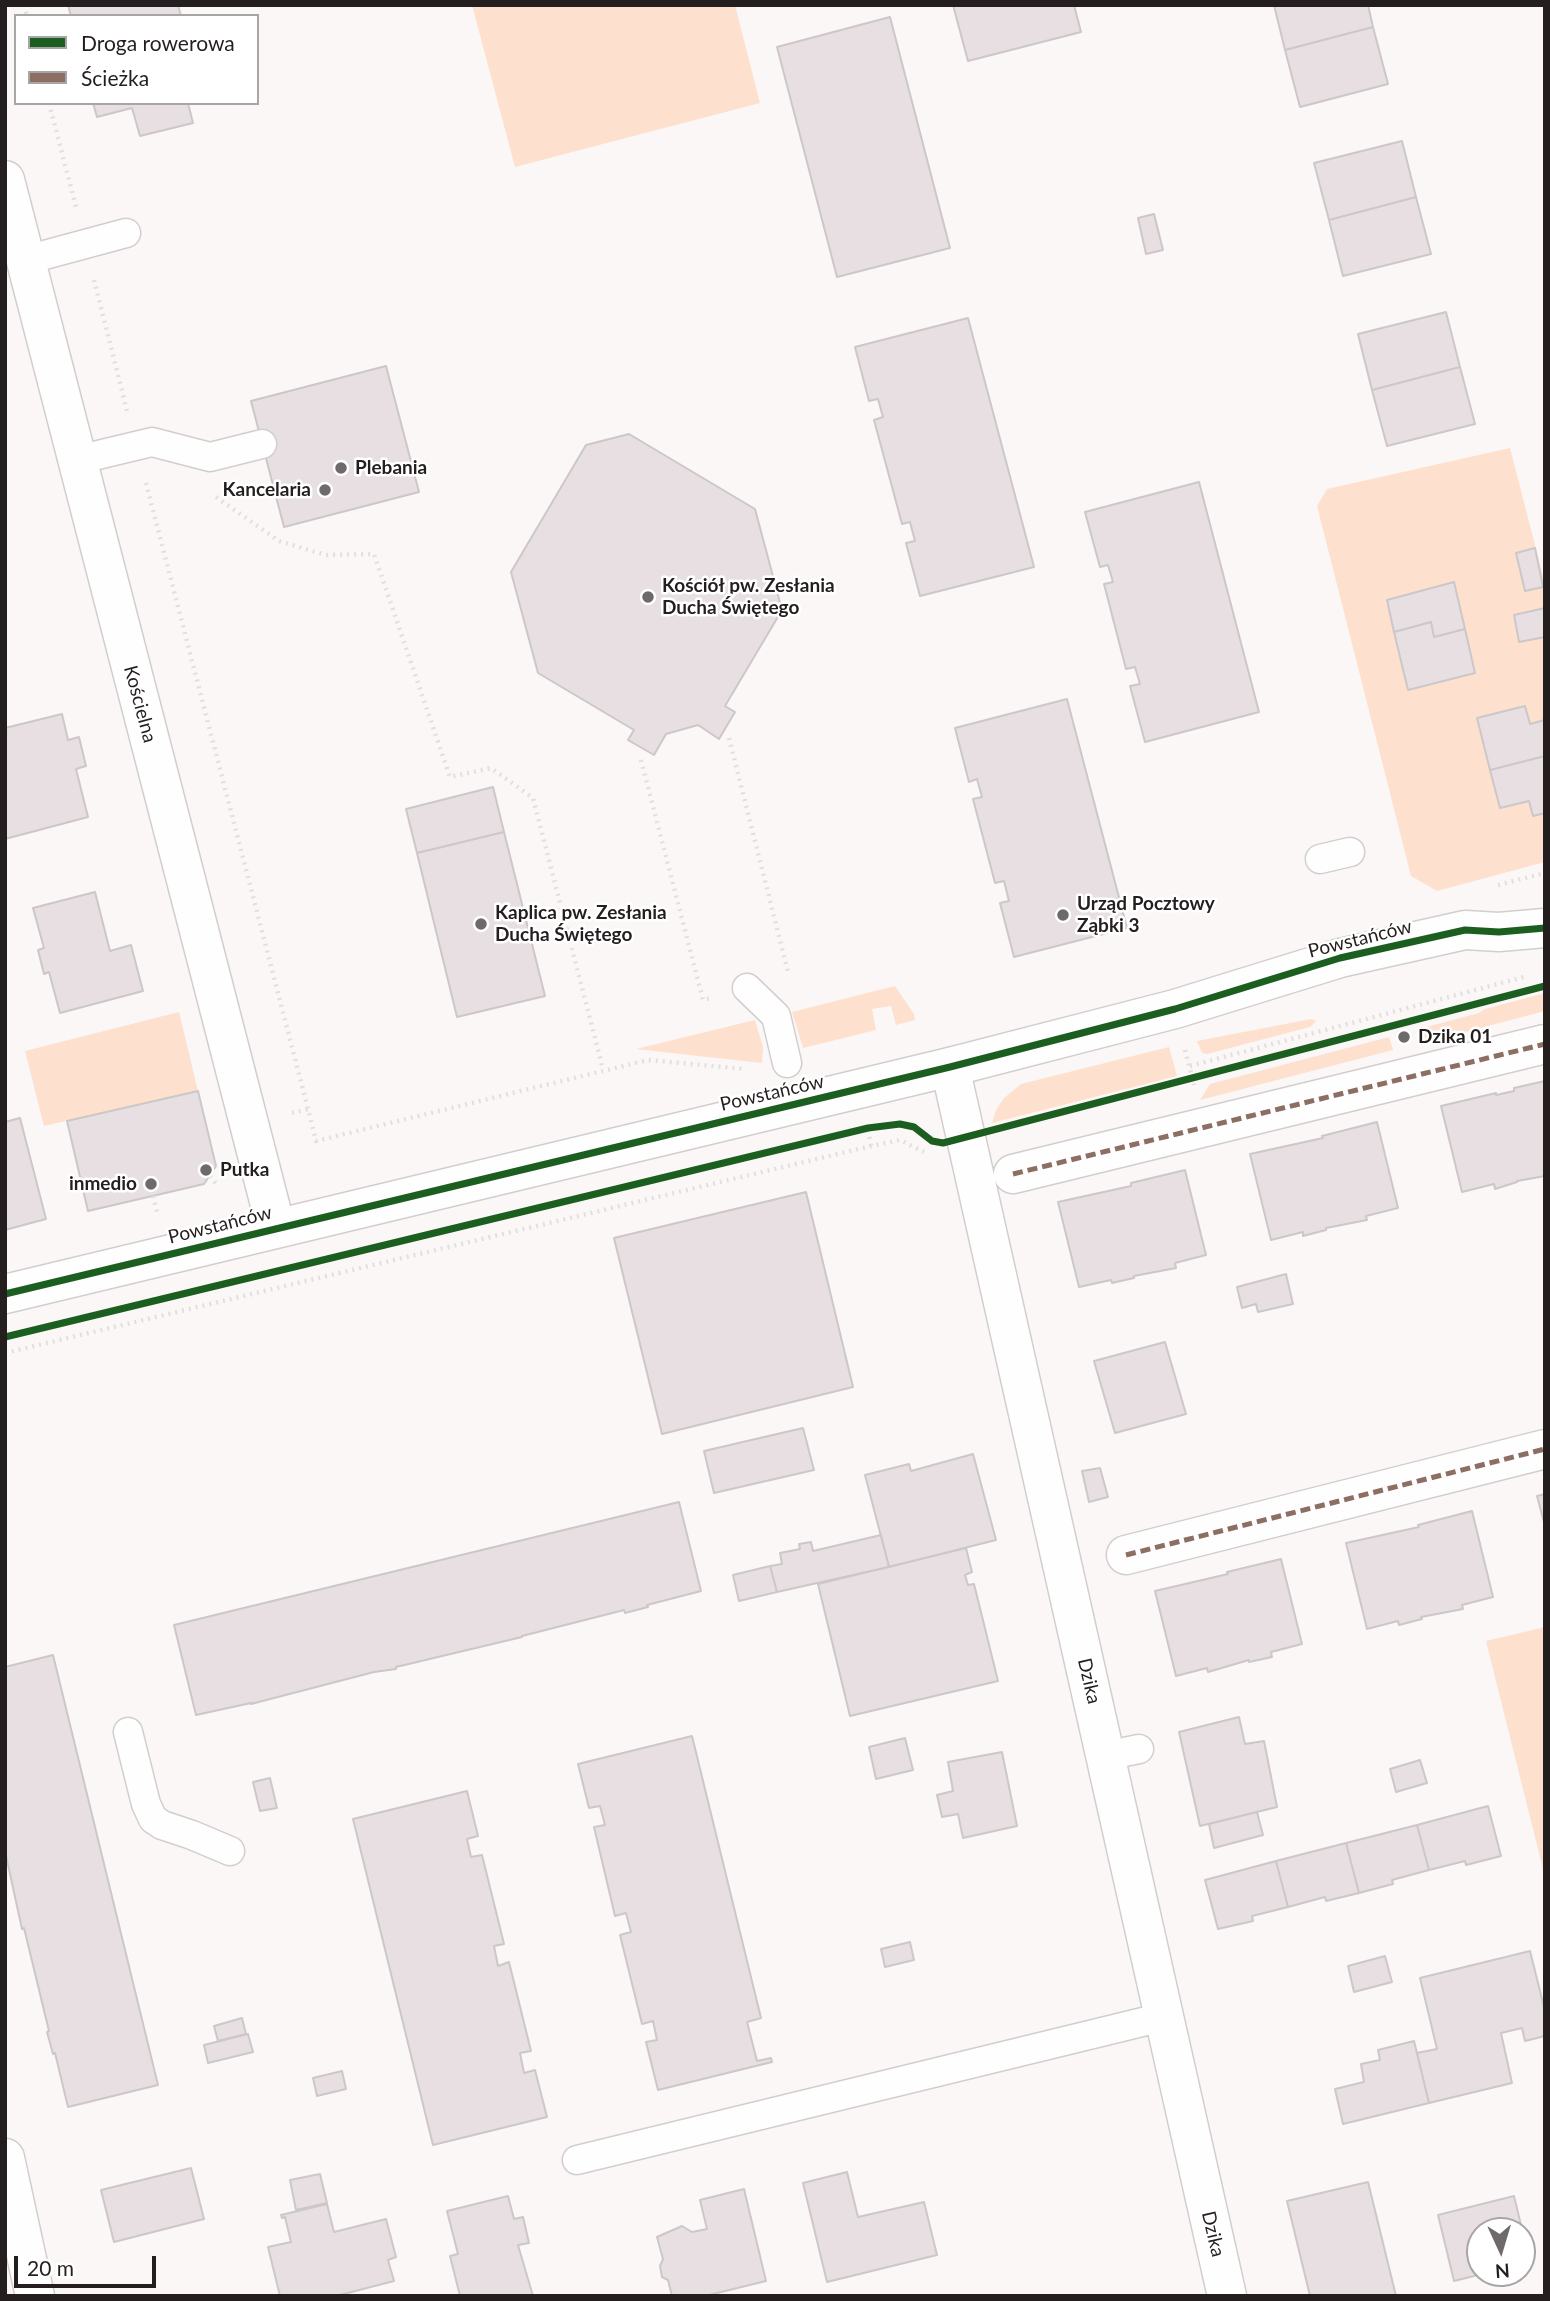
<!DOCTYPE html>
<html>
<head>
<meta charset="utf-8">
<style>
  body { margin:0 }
  #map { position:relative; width:1550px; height:2301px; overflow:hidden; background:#fbf7f7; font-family:Lato,sans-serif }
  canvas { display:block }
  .frame { position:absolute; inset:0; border:7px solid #241e1e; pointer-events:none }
  .legend { position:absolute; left:14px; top:14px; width:245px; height:91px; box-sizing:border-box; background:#fff; border:2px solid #a7a5a5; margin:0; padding:9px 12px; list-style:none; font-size:21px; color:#241e1e }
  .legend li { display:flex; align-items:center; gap:14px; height:35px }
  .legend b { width:35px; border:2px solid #a7a5a5 }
  .north { position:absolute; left:1466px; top:2217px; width:70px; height:70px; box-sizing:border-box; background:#fff; border:2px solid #a7a5a5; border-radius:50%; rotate:176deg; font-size:19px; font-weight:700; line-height:28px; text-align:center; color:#241e1e }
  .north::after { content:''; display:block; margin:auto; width:24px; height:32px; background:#6f6a6a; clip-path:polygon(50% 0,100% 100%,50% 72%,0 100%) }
  .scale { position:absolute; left:14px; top:2256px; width:142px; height:32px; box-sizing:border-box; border:4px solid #241e1e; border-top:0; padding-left:9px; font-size:21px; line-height:24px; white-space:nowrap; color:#241e1e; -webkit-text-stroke:5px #fff; paint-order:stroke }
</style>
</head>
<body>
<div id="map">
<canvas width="1550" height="2301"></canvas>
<div class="frame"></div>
<ul class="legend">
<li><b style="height:9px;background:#1b5e20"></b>Droga rowerowa</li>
<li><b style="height:9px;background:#8d6e63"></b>Ścieżka</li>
</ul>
<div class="north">N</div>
<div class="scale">20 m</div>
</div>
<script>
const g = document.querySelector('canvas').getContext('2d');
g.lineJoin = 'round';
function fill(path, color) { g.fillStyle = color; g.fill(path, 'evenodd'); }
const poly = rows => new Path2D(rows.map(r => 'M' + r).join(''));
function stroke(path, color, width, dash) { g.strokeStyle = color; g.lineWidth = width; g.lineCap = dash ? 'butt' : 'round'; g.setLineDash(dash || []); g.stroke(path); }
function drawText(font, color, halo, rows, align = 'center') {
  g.font = font + ' Lato,sans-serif'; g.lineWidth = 5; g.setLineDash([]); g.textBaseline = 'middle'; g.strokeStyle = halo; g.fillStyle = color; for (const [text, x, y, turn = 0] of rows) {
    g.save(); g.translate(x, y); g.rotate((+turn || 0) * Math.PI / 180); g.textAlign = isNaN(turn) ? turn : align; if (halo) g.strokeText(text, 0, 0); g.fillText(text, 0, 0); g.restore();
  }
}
const green = poly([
  [472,5,735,5,760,103,515,167],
  [1510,448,1545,584,1545,862,1437,891,1411,876,1317,506,1327,489],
  [895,986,914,1014,915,1020,896,1025,891,1006,872,1009,876,1030,803,1048,792,1012],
  [1545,993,1545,1011,1423,1043,1419,1029,1479,1013,1485,1009],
  [179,1012,198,1091,44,1126,25,1051],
  [1311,1019,1316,1021,1310,1027,1207,1054,1202,1053,1197,1041],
  [755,1020,763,1047,762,1063,636,1049],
  [1389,1037,1393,1050,1200,1100,1210,1084],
  [1169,1047,1177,1076,992,1123,996,1110,1004,1098,1021,1084],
  [1545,1627,1545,1877,1486,1641]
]);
const building = poly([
  [68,5,178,5,181,16,71,16,68,5],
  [953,5,1074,5,1081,32,968,61,953,5],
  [1274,5,1368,5,1373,27,1285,50,1274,5],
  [890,17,950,248,837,277,777,47,890,17],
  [1373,27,1388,84,1300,107,1285,50,1373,27],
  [93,103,188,103,193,123,140,136,132,108,97,117,93,103],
  [1402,141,1416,197,1329,220,1314,163,1402,141],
  [1416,197,1431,254,1343,276,1329,220,1416,197],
  [1154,214,1163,250,1146,254,1138,218,1154,214],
  [1446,312,1460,367,1372,390,1358,334,1446,312],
  [968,318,1034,567,920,596,906,543,915,541,910,522,902,524,874,420,883,417,878,399,869,401,855,347,968,318],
  [386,366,419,492,284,527,251,401,386,366],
  [1460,367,1475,424,1387,446,1372,390,1460,367],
  [629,434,755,509,782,610,725,706,735,712,719,739,698,725,666,734,654,755,628,740,634,730,538,673,511,572,586,445,629,434],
  [1199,482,1259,712,1145,742,1130,686,1140,684,1135,667,1126,669,1104,584,1113,582,1108,565,1100,567,1085,512,1199,482],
  [1535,548,1543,587,1525,591,1516,553,1535,548],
  [1454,582,1465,629,1434,637,1431,622,1394,632,1387,600,1454,582],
  [1545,608,1545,637,1519,642,1514,615,1545,608],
  [1431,622,1434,637,1465,629,1475,673,1408,690,1394,632,1431,622],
  [1067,699,1127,928,1014,957,1000,903,1009,901,1004,881,995,883,973,799,982,797,977,779,969,782,955,728,1067,699],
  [1525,706,1530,724,1545,720,1545,756,1490,770,1477,718,1525,706],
  [62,714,68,740,79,737,86,766,76,769,88,817,5,839,5,728,62,714],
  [1545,756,1545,813,1533,816,1529,801,1500,808,1490,770,1545,756],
  [493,787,504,832,417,853,406,809,493,787],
  [504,832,545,996,457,1017,417,853,504,832],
  [95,892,110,951,131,945,143,991,60,1013,49,972,44,974,38,950,44,948,33,908,95,892],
  [1545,1081,1545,1176,1517,1181,1517,1182,1495,1189,1494,1184,1462,1192,1441,1106,1496,1093,1496,1095,1514,1091,1514,1088,1545,1081],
  [198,1091,216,1166,204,1184,88,1211,67,1121,198,1091],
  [20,1118,46,1219,5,1230,5,1122,20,1118],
  [1377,1122,1398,1208,1366,1216,1367,1220,1326,1228,1326,1230,1303,1236,1303,1232,1271,1240,1250,1154,1323,1138,1322,1136,1377,1122],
  [1185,1170,1206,1255,1175,1263,1176,1268,1134,1276,1134,1278,1112,1283,1111,1280,1079,1287,1058,1202,1131,1186,1131,1183,1185,1170],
  [806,1192,853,1387,662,1434,614,1238,806,1192],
  [1286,1274,1293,1304,1258,1312,1256,1304,1242,1308,1237,1287,1286,1274],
  [1165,1342,1186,1414,1115,1433,1094,1361,1165,1342],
  [803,1428,814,1470,714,1493,704,1451,803,1428],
  [973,1454,996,1540,889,1567,865,1475,909,1464,911,1471,973,1454],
  [1100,1468,1108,1497,1089,1502,1082,1471,1100,1468],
  [1545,1494,1545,1526,1537,1496,1545,1494],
  [679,1502,701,1591,647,1605,648,1607,625,1613,624,1610,522,1636,522,1637,396,1667,396,1669,374,1672,251,1704,251,1703,196,1715,174,1625,679,1502],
  [1472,1511,1493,1597,1462,1605,1463,1609,1421,1617,1422,1619,1399,1625,1398,1621,1367,1629,1346,1543,1419,1527,1418,1525,1472,1511],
  [881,1535,889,1567,777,1592,770,1566,782,1564,780,1553,800,1549,799,1544,811,1542,813,1551,881,1535],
  [966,1548,972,1572,965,1575,968,1585,974,1584,998,1681,850,1716,818,1584,966,1548],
  [1281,1559,1302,1644,1271,1652,1272,1657,1249,1662,1249,1660,1208,1672,1207,1668,1176,1676,1155,1591,1228,1574,1227,1572,1281,1559],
  [770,1566,777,1592,739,1601,733,1575,770,1566],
  [53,1655,158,2085,68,2107,55,2053,53,2054,47,2032,49,2031,24,1928,22,1929,5,1851,5,1667,53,1655],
  [1239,1717,1245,1744,1264,1741,1277,1807,1200,1826,1179,1732,1239,1717],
  [692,1736,761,2018,747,2022,757,2061,771,2058,772,2062,658,2090,646,2042,657,2040,653,2021,642,2024,620,1935,631,1932,626,1913,615,1916,594,1827,605,1825,600,1806,589,1808,578,1764,692,1736],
  [905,1738,913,1770,876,1779,869,1747,905,1738],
  [1002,1752,1017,1826,963,1838,958,1814,942,1817,937,1795,953,1791,948,1762,1002,1752],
  [1420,1760,1427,1783,1396,1792,1390,1769,1420,1760],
  [270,1778,277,1808,260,1811,253,1782,270,1778],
  [467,1791,478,1836,467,1839,471,1857,482,1855,504,1944,494,1946,498,1966,509,1962,531,2051,520,2053,524,2073,535,2070,547,2117,433,2145,353,1819,467,1791],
  [1488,1806,1501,1856,1466,1865,1465,1861,1429,1870,1417,1825,1488,1806],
  [1257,1812,1263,1835,1214,1848,1209,1824,1257,1812],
  [1417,1825,1429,1870,1392,1880,1393,1884,1359,1893,1346,1843,1417,1825],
  [1346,1843,1359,1893,1326,1901,1325,1897,1288,1907,1276,1861,1346,1843],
  [1276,1861,1288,1907,1252,1916,1253,1921,1218,1929,1205,1880,1276,1861],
  [910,1942,914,1960,885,1967,881,1949,910,1942],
  [1530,1951,1545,2011,1545,2036,1525,2041,1522,2028,1501,2033,1512,2083,1429,2103,1417,2053,1437,2049,1420,1978,1530,1951],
  [1385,1956,1392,1982,1354,1992,1348,1966,1385,1956],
  [242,2018,246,2034,218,2041,214,2026,242,2018],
  [248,2034,253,2052,208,2063,204,2045,248,2034],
  [1414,2041,1429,2103,1343,2124,1335,2089,1364,2082,1361,2064,1380,2060,1378,2050,1414,2041],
  [342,2071,346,2089,317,2096,313,2078,342,2071],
  [191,2168,204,2219,114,2242,101,2190,191,2168],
  [847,2172,858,2217,924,2202,937,2255,827,2282,803,2183,847,2172],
  [320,2174,327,2203,296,2210,290,2180,320,2174],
  [1368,2182,1396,2296,1310,2296,1287,2201,1368,2182],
  [744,2189,766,2281,705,2296,672,2296,668,2280,662,2277,660,2266,663,2259,657,2237,682,2226,692,2232,707,2229,700,2200,744,2189],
  [508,2196,514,2219,523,2217,529,2243,518,2245,533,2296,460,2296,450,2256,458,2254,447,2211,508,2196],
  [1514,2196,1530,2262,1522,2264,1522,2231,1480,2231,1480,2273,1486,2273,1454,2281,1438,2215,1514,2196],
  [327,2204,334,2232,386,2219,396,2257,388,2260,394,2281,336,2296,280,2296,268,2247,291,2242,285,2217,282,2218,281,2215,327,2204]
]);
const path = poly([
  [24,5,27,16],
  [49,103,76,207],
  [94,280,127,411],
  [146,483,308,1109],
  [216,497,279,541,326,555,374,554,450,777,491,768,533,798,603,1069],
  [729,738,788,972],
  [641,760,703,1000,711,998],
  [1498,885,1545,873],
  [1185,1050,1194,1085],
  [1190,1066,1524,977],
  [292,1113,308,1109,316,1141,648,1060,745,1069],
  [868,1130,871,1146],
  [210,1176,218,1186],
  [153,1196,157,1212],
  [5,1353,871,1146,900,1140,924,1152]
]);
const lane = poly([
  [26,260,126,233],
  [77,460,152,442,210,457,262,444],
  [1320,859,1350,852],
  [747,988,776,1016,787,1063],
  [128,1732,146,1804,153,1819,162,1825,192,1835,230,1851],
  [1105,1756,1139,1749],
  [577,2160,1163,2017]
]);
const street = poly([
  [5,180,276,1228],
  [950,1067,1227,2296],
  [1013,1174,1545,1044],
  [1126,1555,1545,1449],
  [5,2158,35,2296]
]);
const secondary = poly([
  [5,1294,950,1067,1175,1009,1340,958,1465,930,1499,932,1545,928]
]);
const quiet = poly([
  [1013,1174,1545,1044],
  [1126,1555,1545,1449]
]);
const cycleway = poly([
  [5,1294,950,1067,1175,1009,1340,958,1465,930,1499,932,1545,928],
  [5,1337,868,1128,900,1124,914,1127,932,1141,943,1143,1545,986]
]);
const markers = [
  [341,468,7,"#6f6a6a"],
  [325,490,7,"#6f6a6a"],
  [648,597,7,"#6f6a6a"],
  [1063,915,7,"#6f6a6a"],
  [481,924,7,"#6f6a6a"],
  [1404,1037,7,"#6f6a6a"],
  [206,1170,7,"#6f6a6a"],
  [151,1184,7,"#6f6a6a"]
];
const poiNames = [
  ["Plebania",355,468],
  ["Kancelaria",311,490,"right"],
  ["Kościół pw. Zesłania",662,586],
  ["Ducha Świętego",662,608],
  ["Urząd Pocztowy",1077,904],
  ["Ząbki 3",1077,926],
  ["Kaplica pw. Zesłania",495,913],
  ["Ducha Świętego",495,935],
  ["Dzika 01",1418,1037],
  ["Putka",220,1170],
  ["inmedio",137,1184,"right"]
];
const streetNames = [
  ["Kościelna",140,704,75],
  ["Powstańców",1360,939,-14],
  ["Powstańców",772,1093,-13],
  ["Powstańców",220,1225,-14],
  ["Dzika",1089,1681,77],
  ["Dzika",1213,2234,77]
];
fill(green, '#fde0ce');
fill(building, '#e8dfe2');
stroke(building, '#ccc7c8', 2);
stroke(lane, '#d3cece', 31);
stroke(street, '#d3cece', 41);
stroke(secondary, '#d3cece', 41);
stroke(path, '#e1dfdf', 4.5, [2, 5]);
stroke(lane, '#fefefe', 28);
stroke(street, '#fefefe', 38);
stroke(secondary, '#fefefe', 38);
stroke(quiet, '#8d6e63', 5, [10, 5]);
stroke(cycleway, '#1b5e20', 7);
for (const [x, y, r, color] of markers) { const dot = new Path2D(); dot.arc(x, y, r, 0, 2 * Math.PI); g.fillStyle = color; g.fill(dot); stroke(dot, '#fff', 2.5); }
drawText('bold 19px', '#241e1e', '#fff', poiNames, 'left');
drawText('19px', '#241e1e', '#fff', streetNames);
</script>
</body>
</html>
